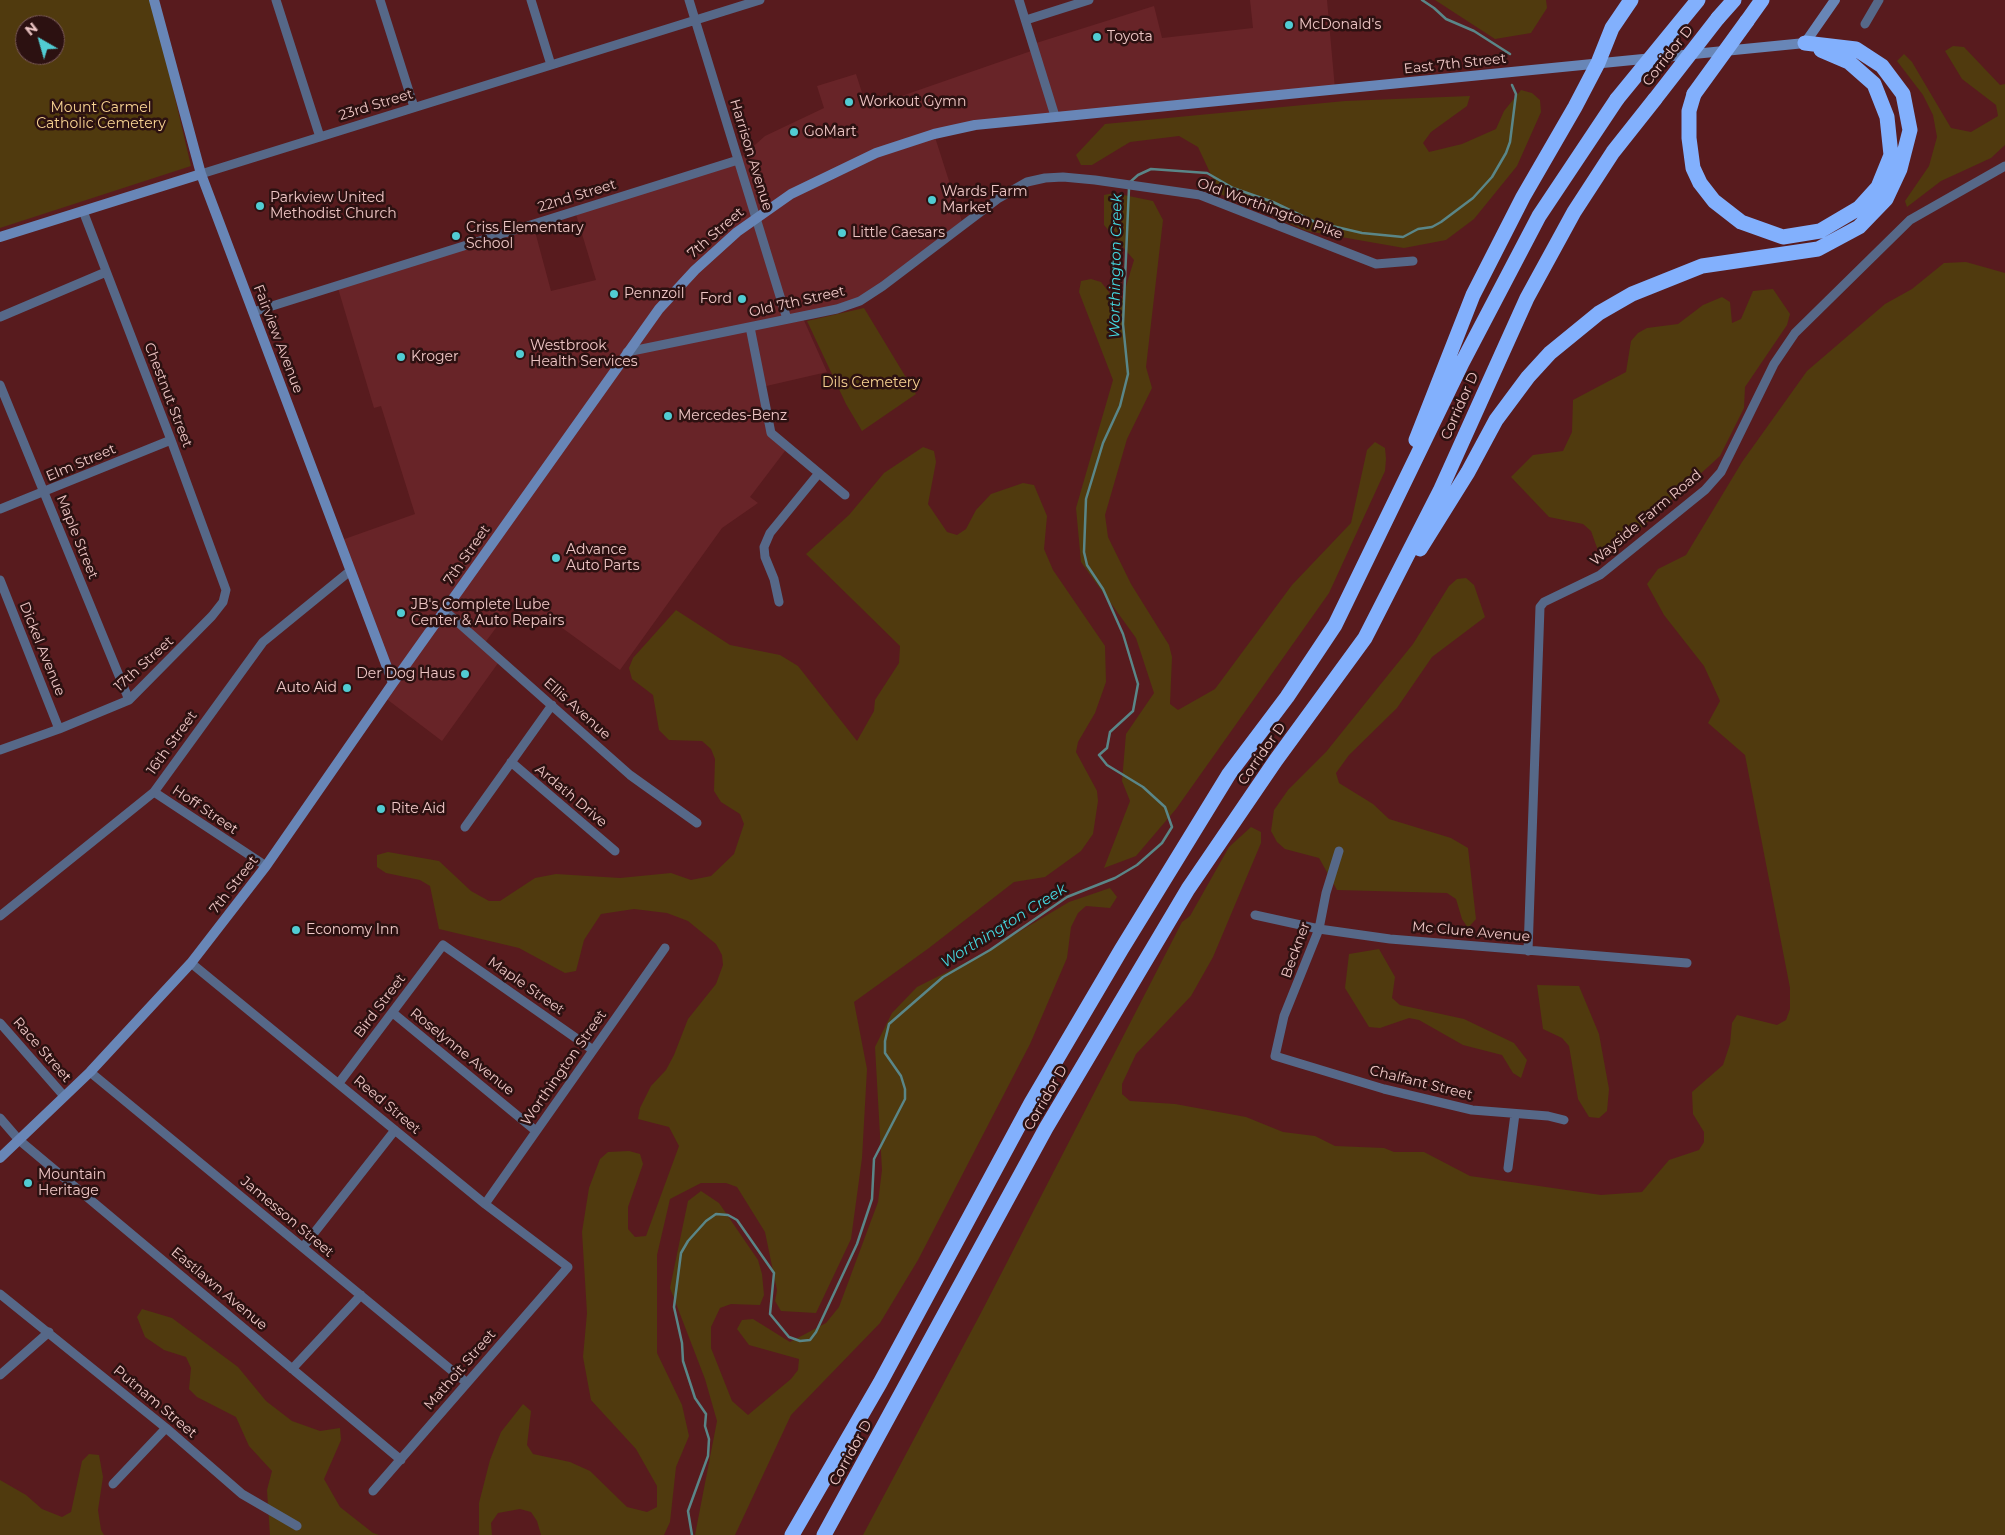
<!DOCTYPE html>
<html>
<head>
<meta charset="utf-8">
<style>
  body { margin:0 }
  #map { position:relative; width:2005px; height:1535px; overflow:hidden; background:#581b1e; font-family:Montserrat,sans-serif }
  canvas { display:block }
  .north { position:absolute; left:15px; top:15px; width:50px; height:50px; box-sizing:border-box; background:#2c1111; border:1px solid #7a5959; border-radius:50%; rotate:322deg; font-size:14px; font-weight:700; line-height:20px; text-align:center; color:#eec6c5 }
  .north::after { content:''; display:block; margin:auto; width:18px; height:22px; background:#51ccd3; clip-path:polygon(50% 0,100% 100%,50% 72%,0 100%) }
</style>
</head>
<body>
<div id="map">
<canvas width="2005" height="1535"></canvas>
<div class="north">N</div>
</div>
<script>
const g = document.querySelector('canvas').getContext('2d');
g.lineJoin = 'round';
function fill(path, color) { g.fillStyle = color; g.fill(path, 'evenodd'); }
const poly = rows => new Path2D(rows.map(r => 'M' + r).join(''));
function stroke(path, color, width, dash) { g.strokeStyle = color; g.lineWidth = width; g.lineCap = dash ? 'butt' : 'round'; g.setLineDash(dash || []); g.stroke(path); }
function drawText(font, color, halo, rows, align = 'center') {
  g.font = font + ' Montserrat,sans-serif'; g.lineWidth = 5; g.setLineDash([]); g.textBaseline = 'middle'; g.strokeStyle = halo; g.fillStyle = color; for (const [text, x, y, turn = 0] of rows) {
    g.save(); g.translate(x, y); g.rotate((+turn || 0) * Math.PI / 180); g.textAlign = isNaN(turn) ? turn : align; if (halo) g.strokeText(text, 0, 0); g.fillText(text, 0, 0); g.restore();
  }
}
const built = poly([
  [1250,0,1327,0,1335,89,934,134,963,225,860,301,802,316,827,372,762,387,771,432,788,447,750,497,758,503,722,528,620,670,554,622,550,627,515,602,484,644,501,659,442,741,384,697,392,683,339,541,415,514,381,406,374,408,337,285,533,224,551,291,596,280,575,211,738,160,765,136,824,108,817,86,856,74,867,108,1034,50,1033,44,1154,6,1162,38,1253,28]
]);
const green = poly([
  [0,0,152,0,191,166,0,228],
  [25,25,55,25,55,55,25,55],
  [1435,0,1546,0,1547,8,1531,33,1495,39],
  [1953,46,1964,47,2000,85,2005,84,2005,145,1991,158,1941,181,1907,207,1905,201,1929,166,1937,137,1933,115,1923,95,1897,61,1904,54,1912,62,1951,128,1971,132,1998,116,1996,105,1962,79,1945,51],
  [1521,90,1532,93,1540,100,1541,112,1517,166,1474,219,1446,240,1404,248,1307,231,1220,194,1198,147,1179,136,1130,142,1092,165,1081,165,1076,155,1105,124,1345,101,1470,96,1467,106,1431,132,1423,143,1429,152,1462,144,1496,129,1504,111],
  [1114,193,1153,201,1163,220,1146,367,1152,388,1127,439,1105,515,1108,537,1131,584,1169,645,1172,657,1170,704,1178,710,1215,689,1292,585,1351,523,1367,450,1375,442,1385,448,1386,459,1385,471,1329,593,1176,809,1136,856,1104,868,1130,801,1122,781,1126,734,1154,693,1136,638,1081,562,1076,508,1113,380,1079,292,1081,281,1091,279,1101,282,1120,306,1134,260,1104,225,1104,195],
  [1966,262,2005,273,2005,1535,863,1535,983,1309,1182,922,1190,916,1229,847,1251,827,1261,832,1261,843,1213,957,1191,996,1136,1054,1122,1084,1122,1094,1130,1101,1175,1104,1246,1117,1283,1132,1315,1136,1335,1146,1384,1148,1394,1152,1424,1152,1470,1176,1601,1195,1642,1192,1669,1160,1699,1150,1704,1142,1704,1132,1693,1114,1692,1092,1723,1065,1730,1044,1732,1023,1737,1015,1777,1025,1786,1020,1790,1009,1790,988,1745,755,1708,723,1720,701,1704,666,1664,615,1647,584,1658,569,1686,555,1742,462,1807,371,1885,304,1912,289,1944,263],
  [1773,289,1790,314,1787,325,1745,387,1744,408,1720,456,1620,547,1600,556,1591,531,1583,524,1549,517,1511,477,1533,455,1563,451,1572,432,1573,400,1626,372,1631,341,1638,333,1647,328,1678,324,1703,305,1722,297,1730,302,1732,323,1741,319,1753,291],
  [864,308,916,394,862,431,846,404,807,321],
  [923,447,934,451,936,462,928,504,947,532,957,535,966,529,976,510,991,494,1023,483,1034,485,1047,516,1044,549,1053,570,1105,646,1106,682,1095,713,1078,742,1076,752,1097,791,1098,801,1093,834,1081,851,1045,877,1014,882,929,948,854,1002,867,1069,862,1158,851,1239,816,1313,781,1311,775,1301,777,1290,765,1232,737,1187,726,1183,701,1183,670,1199,657,1255,657,1353,682,1405,689,1436,676,1467,670,1522,664,1535,541,1535,537,1521,531,1512,520,1509,498,1513,491,1523,492,1535,479,1535,479,1503,490,1460,501,1432,523,1404,531,1411,527,1445,533,1454,570,1462,590,1471,627,1507,647,1512,657,1507,657,1486,636,1449,591,1400,583,1357,587,1313,582,1232,589,1188,600,1159,608,1152,629,1151,640,1154,643,1164,628,1207,628,1229,635,1237,646,1236,679,1146,669,1127,638,1119,640,1108,651,1086,666,1070,674,1055,688,1019,716,984,723,965,722,955,716,944,688,921,667,913,634,909,601,914,584,940,576,971,565,973,519,948,439,929,430,886,420,880,386,873,377,867,377,855,388,852,439,861,471,891,489,901,500,901,535,878,556,874,620,878,671,873,691,880,711,876,734,854,744,824,740,814,721,802,714,791,715,759,711,749,702,741,669,740,659,730,653,695,632,679,629,668,633,658,676,610,730,645,780,655,798,666,857,741,874,711,875,700,899,663,900,646,806,554,849,515,884,473],
  [1466,578,1474,585,1485,617,1432,657,1397,708,1349,755,1336,773,1339,783,1373,804,1389,819,1451,838,1468,848,1476,919,1468,928,1462,919,1456,899,1447,893,1337,890,1319,858,1285,849,1277,842,1271,831,1274,810,1288,790,1326,752,1413,644,1449,586,1457,579],
  [1110,888,1117,897,1110,908,1086,906,1078,913,1071,927,1067,958,1030,1044,918,1260,880,1323,791,1415,735,1535,695,1535,717,1421,705,1379,670,1288,688,1201,701,1191,719,1203,758,1260,762,1274,764,1295,760,1305,731,1304,720,1308,711,1327,711,1348,732,1401,748,1415,791,1379,798,1370,799,1359,749,1345,737,1329,742,1320,753,1319,790,1342,826,1323,839,1307,878,1202,882,1170,875,1047,892,1013,917,987,975,958,1069,902],
  [1379,949,1395,977,1392,998,1400,1005,1464,1019,1514,1043,1527,1060,1521,1078,1513,1073,1502,1055,1463,1045,1419,1020,1409,1018,1380,1028,1369,1027,1345,988,1349,954],
  [1537,985,1579,986,1599,1034,1609,1089,1607,1111,1599,1118,1589,1117,1578,1099,1569,1046,1562,1038,1543,1029],
  [142,1309,172,1318,238,1367,266,1401,292,1421,320,1431,340,1428,341,1440,324,1479,340,1507,373,1533,379,1535,270,1535,267,1490,272,1471,249,1446,236,1417,197,1397,189,1389,191,1368,186,1357,164,1350,145,1337,137,1317],
  [89,1454,99,1455,103,1477,98,1510,101,1530,104,1535,0,1535,0,1480,26,1495,42,1509,62,1517,71,1512,82,1461]
]);
const stream = poly([
  [1422,0,1434,8,1446,19,1474,31,1510,54],
  [1129,183,1138,175,1151,169,1207,173,1233,188,1273,202,1315,222,1362,233,1403,237,1418,229,1432,227,1441,222,1473,198,1492,177,1506,153,1510,142,1516,94,1512,85],
  [692,1535,688,1511,708,1456,709,1439,705,1426,706,1414,695,1398,683,1361,682,1343,674,1307,681,1253,688,1241,706,1221,716,1214,728,1215,737,1220,774,1273,770,1314,789,1337,800,1341,810,1340,816,1332,857,1244,872,1199,874,1159,905,1099,905,1089,901,1076,885,1053,885,1041,889,1024,943,977,990,950,1067,897,1115,878,1137,865,1162,843,1172,827,1165,807,1143,787,1107,765,1099,755,1107,748,1110,732,1133,711,1138,684,1123,634,1103,589,1087,565,1084,552,1086,499,1103,443,1120,406,1128,374,1123,324,1129,188]
]);
const street = poly([
  [276,0,320,137],
  [380,0,414,107],
  [531,0,551,65],
  [689,0,787,319],
  [1019,0,1055,116],
  [1026,20,1089,0],
  [1865,24,1879,0],
  [201,174,760,0],
  [253,312,738,160],
  [0,317,106,272],
  [750,327,771,433,845,495],
  [627,352,837,309,860,301,883,286,999,198,1027,182,1045,178,1063,177,1095,180,1200,195,1376,264,1413,261],
  [0,385,129,700],
  [0,509,171,440],
  [0,580,59,729],
  [779,602,774,579,765,557,764,547,770,533,819,473],
  [444,610,630,775,697,823],
  [0,750,59,729,129,700,212,616,223,602,226,590,171,440,83,211],
  [511,762,615,851],
  [154,792,266,866],
  [465,827,552,705],
  [1339,851,1326,893,1319,929,1284,1016,1275,1056,1384,1089,1472,1110,1548,1116,1564,1120],
  [1255,915,1319,929,1390,939,1687,963],
  [0,916,154,792,263,642,350,571],
  [1528,951,1540,607,1544,602,1600,575,1705,490,1721,472,1774,364,1795,333,1910,220,2005,166],
  [191,963,485,1204,568,1267,373,1491],
  [393,1013,536,1131],
  [0,1023,64,1096],
  [90,1072,467,1383],
  [339,1083,443,945,593,1050],
  [0,1118,19,1140,401,1460],
  [1508,1168,1515,1114],
  [485,1204,665,948],
  [303,1247,395,1130],
  [0,1294,166,1428,242,1494,297,1526],
  [292,1369,361,1295],
  [0,1375,49,1332],
  [113,1484,166,1428]
]);
const secondary = poly([
  [154,0,201,174,393,683],
  [0,237,201,174],
  [0,1158,90,1072,191,963,266,866,393,683,659,309,695,270,737,232,791,194,876,153,934,134,975,125,1805,43,1835,0]
]);
const highway = poly([
  [1718,18,1734,0],
  [1747,21,1762,0],
  [1694,94,1689,111,1689,138,1693,168,1700,183,1714,201,1741,222,1783,237,1820,231,1859,208,1878,187,1891,155,1887,117,1874,84,1849,62,1821,50],
  [1416,440,1473,295,1523,197,1575,107,1598,63,1612,28,1631,0],
  [1420,549,1468,472,1496,420,1528,377,1550,353,1599,313,1632,294,1702,266,1818,249,1859,227,1886,199,1900,169,1910,130,1903,94,1882,66,1856,49,1805,43],
  [792,1535,880,1383,1031,1103,1121,950,1229,774,1287,697,1335,625,1462,363,1539,216,1617,99],
  [824,1535,1046,1128,1188,889,1276,760,1365,638,1440,491,1527,298,1574,212,1613,152,1655,99]
]);
const highwayBridge = poly([
  [1694,94,1747,21],
  [1617,99,1698,0],
  [1655,99,1718,18]
]);
const markers = [
  [1289,25,5,"#51ccd3"],
  [1097,37,5,"#51ccd3"],
  [849,102,5,"#51ccd3"],
  [794,132,5,"#51ccd3"],
  [932,200,5,"#51ccd3"],
  [260,206,5,"#51ccd3"],
  [842,233,5,"#51ccd3"],
  [456,236,5,"#51ccd3"],
  [614,294,5,"#51ccd3"],
  [742,299,5,"#51ccd3"],
  [520,354,5,"#51ccd3"],
  [401,357,5,"#51ccd3"],
  [668,416,5,"#51ccd3"],
  [556,558,5,"#51ccd3"],
  [401,613,5,"#51ccd3"],
  [465,674,5,"#51ccd3"],
  [347,688,5,"#51ccd3"],
  [381,809,5,"#51ccd3"],
  [296,930,5,"#51ccd3"],
  [28,1183,5,"#51ccd3"]
];
const poiNames = [
  ["McDonald's",1299,25],
  ["Toyota",1107,37],
  ["Workout Gymn",859,102],
  ["GoMart",804,132],
  ["Wards Farm",942,192],
  ["Market",942,208],
  ["Parkview United",270,198],
  ["Methodist Church",270,214],
  ["Criss Elementary",466,228],
  ["School",466,244],
  ["Little Caesars",852,233],
  ["Pennzoil",624,294],
  ["Ford",732,299,"right"],
  ["Westbrook",530,346],
  ["Health Services",530,362],
  ["Kroger",411,357],
  ["Mercedes-Benz",678,416],
  ["Advance",566,550],
  ["Auto Parts",566,566],
  ["JB's Complete Lube",411,605],
  ["Center & Auto Repairs",411,621],
  ["Der Dog Haus",455,674,"right"],
  ["Auto Aid",337,688,"right"],
  ["Rite Aid",391,809],
  ["Economy Inn",306,930],
  ["Mountain",38,1175],
  ["Heritage",38,1191]
];
const streetNames = [
  ["Corridor D",1668,56,-52],
  ["East 7th Street",1455,64,-6],
  ["23rd Street",376,105,-17],
  ["Harrison Avenue",751,155,73],
  ["22nd Street",577,196,-17],
  ["Old Worthington Pike",1270,209,20],
  ["7th Street",716,233,-41],
  ["Old 7th Street",797,302,-13],
  ["Fairview Avenue",278,339,69],
  ["Chestnut Street",168,395,69],
  ["Corridor D",1460,406,-66],
  ["Elm Street",81,463,-23],
  ["Wayside Farm Road",1646,518,-40],
  ["Maple Street",77,537,68],
  ["7th Street",467,555,-55],
  ["Dickel Avenue",42,649,68],
  ["17th Street",144,664,-42],
  ["Ellis Avenue",577,709,42],
  ["16th Street",172,743,-54],
  ["Corridor D",1262,754,-55],
  ["Ardath Drive",571,796,40],
  ["Hoff Street",205,810,34],
  ["7th Street",234,885,-52],
  ["Mc Clure Avenue",1471,932,5],
  ["Beckner",1296,950,-70],
  ["Maple Street",526,986,35],
  ["Bird Street",380,1006,-53],
  ["Race Street",42,1050,49],
  ["Roselynne Avenue",462,1052,39],
  ["Worthington Street",564,1068,-55],
  ["Chalfant Street",1421,1083,14],
  ["Corridor D",1046,1098,-60],
  ["Reed Street",387,1105,40],
  ["Jamesson Street",287,1217,40],
  ["Eastlawn Avenue",219,1289,40],
  ["Mathoit Street",460,1370,-49],
  ["Putnam Street",155,1402,40],
  ["Corridor D",851,1453,-61]
];
const parkNames = [
  ["Mount Carmel",101,108],
  ["Catholic Cemetery",101,124],
  ["Dils Cemetery",871,383]
];
const waterNames = [
  ["Worthington Creek",1116,266,-89],
  ["Worthington Creek",1004,926,-32]
];
fill(built, '#682428');
fill(green, '#503a0e');
stroke(stream, '#5a8688', 2.5);
stroke(street, '#566888', 9);
stroke(secondary, '#6886b7', 10);
stroke(highway, '#82b0fd', 15);
stroke(highwayBridge, '#82b0fd', 15);
for (const [x, y, r, color] of markers) { const dot = new Path2D(); dot.arc(x, y, r, 0, 2 * Math.PI); g.fillStyle = color; g.fill(dot); stroke(dot, '#2c1111', 2); }
drawText('14px', '#eec6c5', '#2c1111', poiNames, 'left');
drawText('14px', '#eec6c5', '#2c1111', streetNames);
drawText('14px', '#f9d493', '#2c1111', parkNames);
drawText('italic 15px', '#44d9e2', '#2c1111', waterNames);
</script>
</body>
</html>
